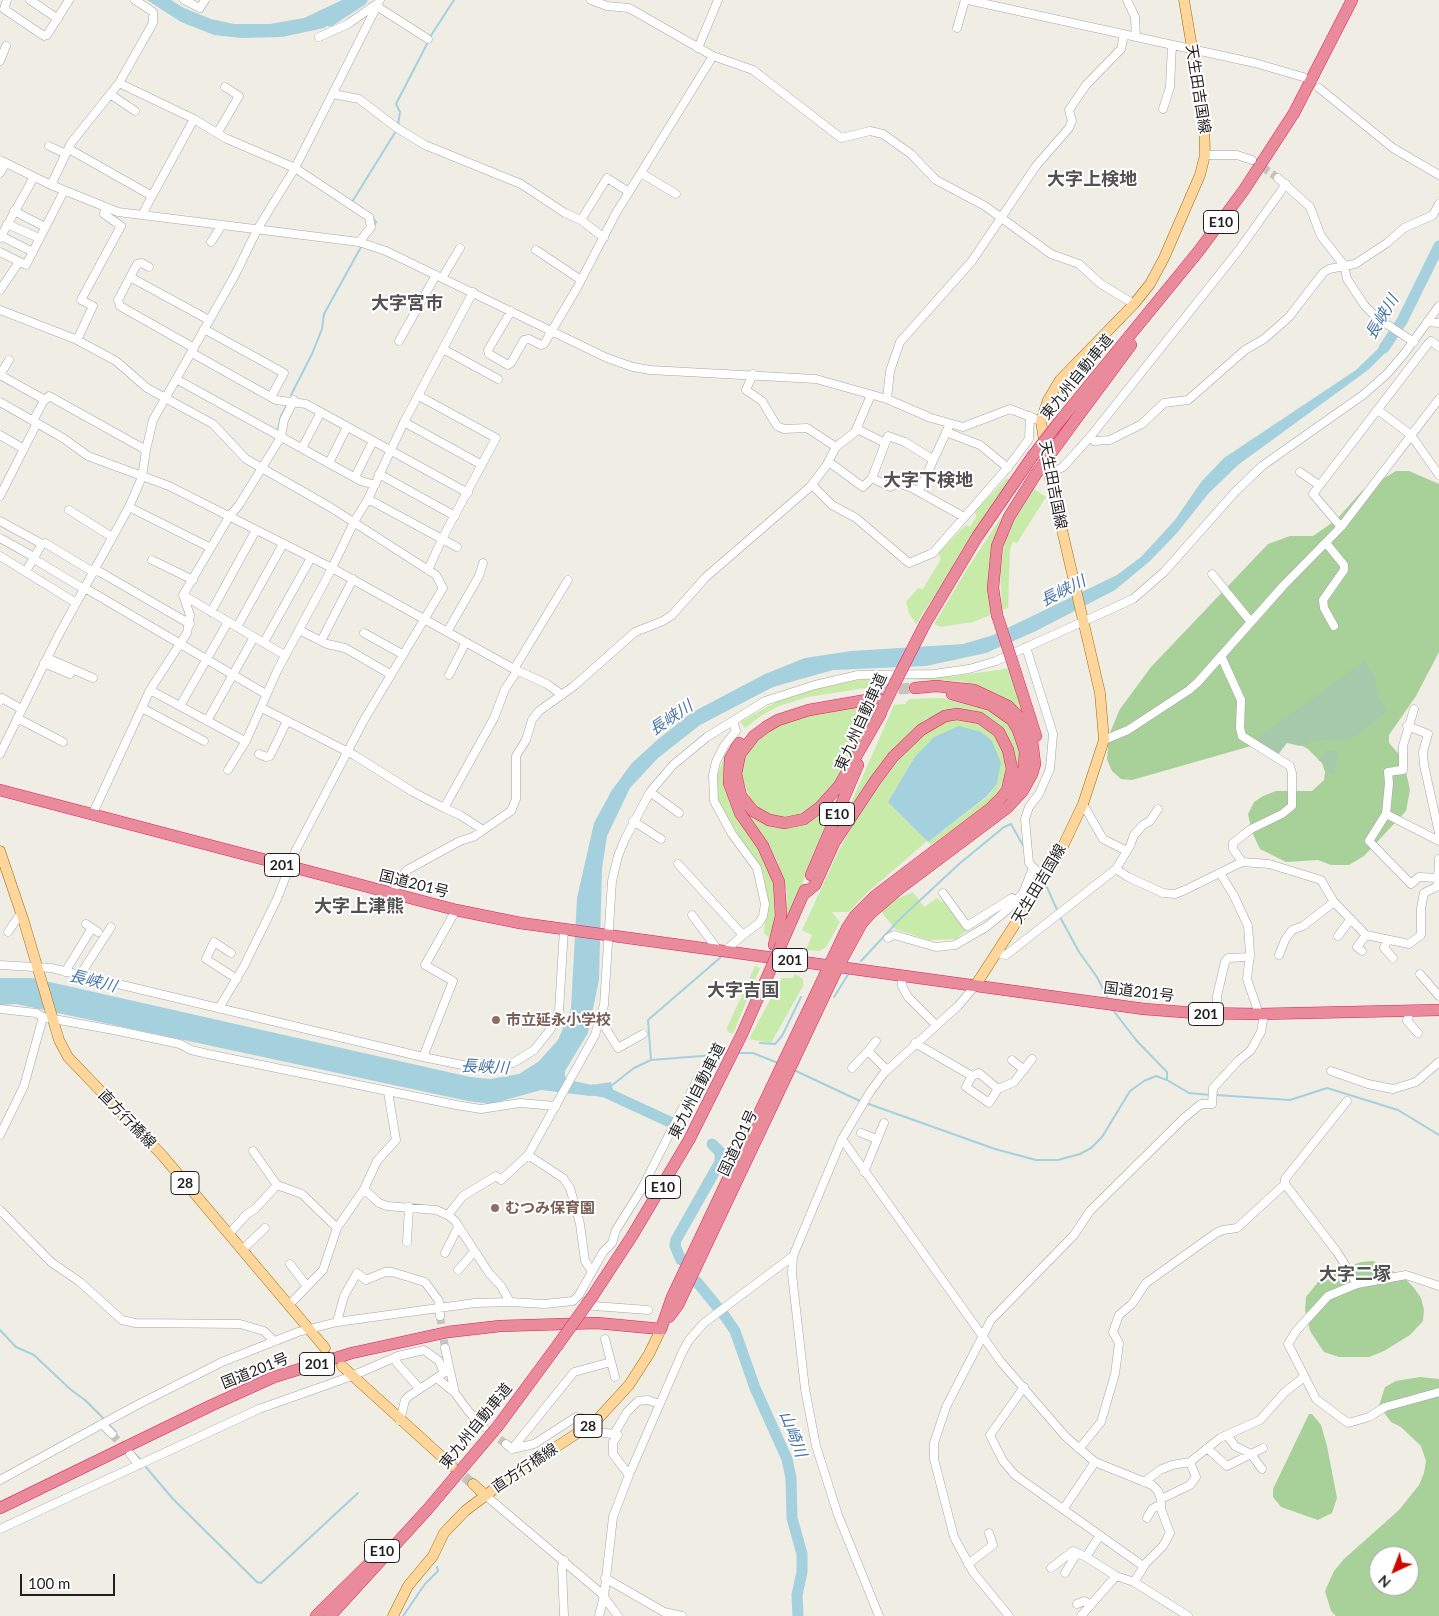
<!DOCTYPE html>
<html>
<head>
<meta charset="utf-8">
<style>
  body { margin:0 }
  #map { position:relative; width:1439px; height:1616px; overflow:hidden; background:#f0ede5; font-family:Lato,sans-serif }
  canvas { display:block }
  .north { position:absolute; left:1369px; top:1546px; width:50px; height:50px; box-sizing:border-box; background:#fff; border:1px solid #a5a5a5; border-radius:50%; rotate:223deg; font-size:14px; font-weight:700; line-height:20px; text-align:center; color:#1f1f1f }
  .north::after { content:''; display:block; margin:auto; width:18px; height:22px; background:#ce0600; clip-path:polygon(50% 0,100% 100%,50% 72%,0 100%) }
  .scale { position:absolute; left:20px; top:1574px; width:95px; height:22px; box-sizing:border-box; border:2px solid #1f1f1f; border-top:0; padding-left:6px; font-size:15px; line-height:18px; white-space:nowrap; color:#1f1f1f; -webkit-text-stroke:4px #fff; paint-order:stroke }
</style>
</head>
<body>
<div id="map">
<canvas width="1439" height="1616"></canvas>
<div class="north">N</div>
<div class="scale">100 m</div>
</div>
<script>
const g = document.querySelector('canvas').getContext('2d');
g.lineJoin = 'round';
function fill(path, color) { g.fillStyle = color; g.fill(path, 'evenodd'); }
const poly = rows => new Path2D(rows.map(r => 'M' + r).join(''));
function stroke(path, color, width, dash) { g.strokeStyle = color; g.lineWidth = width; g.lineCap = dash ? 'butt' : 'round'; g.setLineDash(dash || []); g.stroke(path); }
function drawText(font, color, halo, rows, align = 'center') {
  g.font = font + ' Lato,"Noto Sans JP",sans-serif'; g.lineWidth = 4; g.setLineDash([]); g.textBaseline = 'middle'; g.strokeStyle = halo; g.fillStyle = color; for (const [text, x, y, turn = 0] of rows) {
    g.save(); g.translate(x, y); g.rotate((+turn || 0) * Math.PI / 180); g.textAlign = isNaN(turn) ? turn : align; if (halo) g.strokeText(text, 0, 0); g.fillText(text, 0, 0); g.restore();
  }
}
const grass = poly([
  [1007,478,1011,480,916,624,909,613,906,602,918,588,923,589,941,559,938,553,966,525,970,527,976,517,975,511],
  [1034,489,1046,497,1017,543,1013,542,1010,549,1008,608,1002,610,1000,572,1005,542,1013,522],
  [1017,493,995,539,993,614,973,622,941,627,934,624,967,569],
  [1011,668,1024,713,1000,695,962,681,906,679,956,676],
  [866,679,885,679,884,685,808,697,779,706,762,715,745,728,740,722,778,701,820,686],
  [942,698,973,703,994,711,1014,729,1021,749,1020,764,1018,768,1010,740,993,720,975,712,958,709,926,719,909,735,849,813,847,812,894,705,905,704,909,699],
  [860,706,874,707,833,788,807,812,791,817,771,815,760,810,750,799,741,773,743,758,751,744,780,723,805,715],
  [949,720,977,721,996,735,1005,754,1006,775,998,791,990,802,931,845,928,842,987,797,997,784,1001,763,914,758,888,802,927,841,867,893,849,912,832,912,840,922,826,947,820,951,806,950,812,935,802,930,840,848,866,802,903,755,925,733],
  [727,750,729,751,723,776,732,806,763,853,777,892,774,929,772,936,769,938,764,933,767,899,764,875,719,804,715,788,715,774,718,773],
  [836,800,788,918,785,916,787,892,776,858,748,815,771,827,790,828,809,822,828,810],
  [913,892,924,907,937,898,941,902,944,901,966,931,956,939,929,940,895,929,880,910,892,901],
  [755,966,760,968,733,1034,728,1032,727,1028],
  [795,974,803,979,803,986,771,1043,749,1039,782,978,793,978]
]);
const forest = poly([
  [1396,471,1409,471,1439,484,1439,652,1416,696,1389,735,1389,743,1403,759,1406,772,1410,790,1406,811,1364,856,1349,865,1331,865,1318,860,1286,862,1260,849,1252,832,1248,814,1254,802,1263,796,1276,791,1312,791,1324,780,1325,772,1322,763,1308,749,1291,740,1272,740,1132,780,1121,779,1112,771,1107,759,1109,735,1120,709,1151,667,1268,544,1290,536,1313,536,1336,520,1362,491],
  [1373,1261,1404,1277,1414,1288,1421,1298,1424,1310,1423,1321,1410,1335,1384,1351,1369,1357,1339,1357,1324,1352,1310,1331,1305,1310,1306,1297,1318,1282,1332,1272,1361,1262],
  [1420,1377,1439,1379,1439,1616,1336,1616,1331,1611,1325,1591,1334,1571,1344,1559,1399,1510,1419,1485,1424,1473,1426,1461,1421,1446,1401,1427,1391,1422,1379,1406,1385,1387,1396,1381],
  [1379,1556,1409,1556,1409,1586,1379,1586],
  [1309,1414,1312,1414,1321,1425,1327,1446,1337,1498,1332,1513,1318,1520,1281,1507,1273,1497,1273,1489]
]);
const cemetery = poly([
  [1364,661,1375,678,1378,697,1388,711,1350,739,1314,741,1300,746,1287,743,1277,756,1252,742],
  [1327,750,1337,751,1338,753,1334,775,1328,772,1323,762,1318,760]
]);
const water = poly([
  [147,0,171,0,184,8,211,19,234,24,270,24,304,18,342,0,362,0,324,28,282,37,241,38,214,35,181,22],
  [1397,336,1388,350,1368,370,1238,465,1208,494,1177,533,1150,561,1115,590,1036,631,986,653,926,666,833,670,773,687,700,725,658,758,630,788,607,836,602,868,599,980,588,1033,565,1071,565,1077,574,1081,592,1085,611,1082,613,1090,605,1094,590,1096,541,1090,491,1104,468,1101,16,1004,0,1005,0,978,32,978,470,1077,490,1079,519,1074,538,1062,558,1040,571,1009,577,898,594,823,612,790,632,763,656,741,691,713,765,674,805,658,851,651,963,644,993,635,1117,575,1141,557,1175,520,1201,482,1224,458,1356,370,1388,339],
  [959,726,981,732,992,741,1001,763,997,784,986,797,928,842,888,802,914,758,934,737]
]);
const stream = poly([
  [430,37,454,0],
  [398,125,400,112,396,104,428,42],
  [352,202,396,131],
  [372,217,376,222,374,226],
  [291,395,312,354,322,329,324,314,361,247],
  [278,430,281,416,287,405],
  [1046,885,1058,912],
  [1060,917,1079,952,1097,977,1108,999],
  [861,961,901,918,959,864,1004,827,1011,824,1025,849],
  [834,997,849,973],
  [1113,1010,1136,1040,1167,1072,1167,1080],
  [760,1043,775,1044,782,1036,801,997],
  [737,1053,753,1053,778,1063],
  [651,1060,648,1020,721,957],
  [794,1070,862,1102],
  [611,1086,634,1068,651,1060,727,1054],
  [1216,1095,1290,1100,1327,1088,1398,1110,1439,1135],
  [866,1103,995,1149,1036,1160,1058,1160,1080,1154,1091,1148,1102,1137,1130,1091,1144,1081,1156,1076,1167,1080,1189,1093,1211,1095],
  [0,1330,16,1347,34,1355,70,1389,85,1400,104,1419],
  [107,1423,116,1432],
  [134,1453,141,1460],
  [145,1466,173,1499,257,1582,261,1583,358,1493],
  [403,1616,425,1584,438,1571,437,1567]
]);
const river = poly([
  [330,21,362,0],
  [1384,348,1402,321,1439,246],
  [593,1090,605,1092,670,1122],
  [681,1260,675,1246,676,1240,720,1162,720,1152,712,1144],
  [697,1282,724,1315,735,1331,755,1388,787,1459,791,1478,792,1518,802,1554,802,1572,797,1595,798,1616]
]);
const minorTunnel = poly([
  [1252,160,1278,178],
  [440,1316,445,1348],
  [490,1432,506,1444],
  [112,1434,126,1450]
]);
const majorTunnel = poly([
  [453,1467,473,1484]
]);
const highwayTunnel = poly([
  [882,690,915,688]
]);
const minor = poly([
  [7,0,4,9,44,36,47,35,69,0],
  [30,0,58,19],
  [184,0,200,8,205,0],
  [591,0,607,6,629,8,713,56,753,70,841,138,870,131,883,134,911,154,936,180,985,206,1051,254,1079,264,1101,284,1134,304],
  [968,0,1255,63,1303,77],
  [1127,0,1135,17,1136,37],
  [957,28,965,0],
  [319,37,348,24,375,5,428,39],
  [698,48,718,0],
  [0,61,6,46],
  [119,83,194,119,225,138,295,168,369,217,371,227,359,242],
  [1319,88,1393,148,1439,175],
  [110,94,135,111],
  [333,94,359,99,397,128,425,145,521,184,565,213,581,220,604,238],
  [1163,109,1170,87,1172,45],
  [218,132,239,96,225,87],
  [49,146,66,154],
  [69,149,152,196,142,215],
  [1205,155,1237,155,1252,160],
  [0,160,51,185,118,212,359,242,386,251,607,358,633,367,650,370,816,379,887,399,931,418,963,427,1010,409,1041,421],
  [0,173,6,163],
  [641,173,676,194],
  [1278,178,1310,207,1321,236,1344,265,1347,279,1365,306,1377,318,1414,342],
  [51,185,71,143,119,83,153,23,153,12,135,0],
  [152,196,194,119],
  [14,211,45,227],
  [581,220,607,178,629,192],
  [7,224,39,238],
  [1,236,33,252],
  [0,238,34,177],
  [211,242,222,225],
  [536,250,581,280],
  [0,252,26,265,64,191],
  [149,267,142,263,137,264,118,300,120,306,194,348],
  [130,277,209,320],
  [442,278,460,248],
  [0,290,19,262],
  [0,310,75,339,116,361,147,388,213,424,246,459,330,507,436,575,443,588,364,720,296,850,277,899,244,966,219,1008],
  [511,311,488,350,489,354,508,365,511,363,524,340,529,339,541,345,544,344,577,288,616,213,713,56],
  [1427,322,1439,323],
  [204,329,284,373,271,397],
  [77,340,93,306,81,300,121,226,104,214,105,208],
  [399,341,436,275],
  [443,349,498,379],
  [192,353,276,400,306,404,468,493],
  [753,374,746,390,762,401,777,426,784,429,807,428,836,447],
  [0,375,45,400],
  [0,375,9,360],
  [176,379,361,481,375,485],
  [887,399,890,371,900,342,972,261,1036,166,1069,128,1072,121,1069,110,1086,85,1121,49,1124,35],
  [0,402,63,438,88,456,169,486,332,568,514,669,547,684,562,695],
  [1378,410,1411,435,1439,475],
  [33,421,43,402,49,396,146,450],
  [404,422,482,465],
  [857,429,885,443],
  [946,432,980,445,1008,468],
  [0,435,24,449],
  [1090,437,1094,441,1110,440,1142,424,1164,403,1188,400,1245,350,1264,339,1289,317,1323,273,1329,269,1355,264,1387,243,1404,228,1433,215,1439,204],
  [302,448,321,412],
  [829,462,863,487,872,478,888,436,905,442,932,459],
  [329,463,347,427],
  [1300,472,1319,485],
  [379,474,455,516],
  [1049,474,1063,467,1090,437,1238,251,1286,184],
  [355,477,373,441],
  [872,478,890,487,898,483,912,488,964,517],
  [812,485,832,505,856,518,909,563,933,553,1009,466,1029,439,1030,416],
  [919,491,950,424],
  [0,496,37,423],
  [368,499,442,539,496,438,419,396],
  [129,507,211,548],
  [69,510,112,537],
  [0,521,42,544,45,543,88,569,100,572,190,624],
  [1341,527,1313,494,1427,345,1431,341,1439,347],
  [0,538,34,557],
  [1326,543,1344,565,1344,570,1323,600,1324,608,1334,626],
  [0,556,76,603],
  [34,559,84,589],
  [152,560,193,580],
  [332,568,354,522,368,499,404,422,473,292],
  [428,570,442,539,457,547],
  [26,571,42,544],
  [1212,574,1251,622],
  [85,588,264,693],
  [183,595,281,653],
  [211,612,256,530],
  [237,627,283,544],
  [301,631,327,644,345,648,390,674],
  [447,632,479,576,483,563],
  [364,633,402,654],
  [321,641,353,579],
  [264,642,311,558],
  [1026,647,1053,734,1050,769,1039,794,1029,807,1025,819,1029,863,1044,878],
  [47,658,93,678],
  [44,663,70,674],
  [514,669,568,580],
  [449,675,466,642],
  [150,690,243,740],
  [0,701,2,698,21,709],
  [180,706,228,622],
  [142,708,204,741],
  [262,708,354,755,413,792,444,808],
  [1414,709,1403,746,1403,770,1388,772,1389,783,1386,814,1369,841,1411,884,1419,877,1437,878],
  [17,718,63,742],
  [207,721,254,637],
  [733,721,736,731,724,746,716,762,713,775,714,801,732,834,757,868,765,904,763,916,759,923,743,935],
  [1407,726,1428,734,1423,752,1424,765,1439,833],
  [1104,740,1128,730,1189,690,1198,682,1283,586,1341,527,1439,399],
  [0,754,57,638,129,507,142,477,146,450,153,420,235,275,258,228,295,168,380,0],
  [259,754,266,757,270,756,287,721],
  [228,770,246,741,277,671,330,572],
  [650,792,679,813],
  [1083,804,1103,839,1127,851],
  [93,813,150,690,187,633,190,615,183,595,229,517,239,505,281,437,284,420,294,400],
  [1386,814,1439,841],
  [633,821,661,839],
  [483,830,460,815,444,808,494,718,505,689,517,671],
  [1242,862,1269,864,1321,880,1334,902,1366,935,1409,944,1421,935,1421,908,1424,893,1438,886],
  [678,864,743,935,725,951],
  [1116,869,1128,877,1163,893,1175,894,1185,890,1242,862,1233,849,1233,843,1251,829,1282,814,1292,806,1292,773,1290,766,1242,736,1240,728,1241,700,1221,656],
  [1220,873,1234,896,1248,926,1250,954,1247,979,1259,1014],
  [1438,882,1439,859],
  [943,893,967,926,1012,898,1015,901],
  [393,894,398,881,407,870,460,841,473,837,511,811,516,799,516,756,526,740,532,720,539,711,574,686,635,632,663,621,672,615,706,577,810,487,826,466,836,447,855,432,871,395],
  [692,915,718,950],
  [86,924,98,932],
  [8,932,21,913],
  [1338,936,1350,920],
  [888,938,894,935,936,947,955,945,986,927,1006,911,1023,893,1033,868],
  [1387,941,1384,948,1393,958],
  [1362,951,1357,947,1366,935],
  [231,953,214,942,206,959,237,979],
  [998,953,1006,955,1116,869,1130,846,1134,835,1143,825,1150,821,1158,809],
  [1279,955,1285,940,1292,930,1303,926,1334,902],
  [0,965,51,968,423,1057,453,981,425,965,456,910],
  [65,972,92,928],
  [1420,974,1439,996],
  [80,975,111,927],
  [902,976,902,986,908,997,936,1025],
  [0,1009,36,1013,43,1017],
  [1410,1011,1407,1021,1418,1033],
  [1217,1014,1217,996,1225,962,1228,958,1250,957],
  [600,1019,618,1048,643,1034],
  [915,1043,972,1076,966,1087,989,1103,998,1089,979,1073,972,1076],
  [868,1051,876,1041],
  [423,1057,472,1067,490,1067,513,1063,534,1050,550,1030,559,1011,564,929],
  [1012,1060,1024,1070],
  [852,1068,868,1051,887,1070],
  [1331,1071,1368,1084,1393,1089,1416,1082,1439,1062],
  [998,1089,1014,1082,1032,1059],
  [1347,1101,1285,1179,1285,1184,1337,1252,1357,1284],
  [861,1133,877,1139],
  [0,1135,24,1086,43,1017,119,1031,180,1044,191,1050,208,1054,456,1105,481,1109,520,1103,556,1106],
  [842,1139,1001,1362,1066,1437,1095,1462,1152,1485,1158,1491,1161,1499,1161,1509,1170,1533,1163,1546,1146,1563,1134,1582],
  [253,1151,277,1185],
  [528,1155,563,1178,570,1188,580,1224,585,1261,591,1270],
  [864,1172,884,1123],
  [364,1189,379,1203,387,1206,436,1210,448,1215,455,1221,489,1273,501,1286,510,1302],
  [0,1210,51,1262,80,1282,122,1320,135,1323,240,1324,264,1331,274,1341],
  [448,1215,463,1196,496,1176,501,1180,528,1155,595,1035,604,1005,612,881,618,856,625,839,650,792,673,765,707,737,765,701,815,685,858,675,934,674,969,669,996,661,1133,599,1164,572,1235,492,1262,466,1363,395,1387,374,1404,354,1439,306],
  [229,1234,247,1214,255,1209,277,1185,302,1194,337,1228],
  [407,1242,409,1207],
  [242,1250,265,1228],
  [445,1253,458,1227],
  [290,1264,306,1285],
  [458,1270,474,1252],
  [1439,1286,1406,1275,1357,1284,1328,1296,1297,1330,1288,1344,1316,1399,1348,1423,1369,1417,1385,1407,1439,1392],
  [586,1301,594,1306,648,1310],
  [289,1305,323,1270,337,1228,364,1189,377,1161,396,1140,388,1092],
  [337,1322,475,1303,510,1302,544,1304,573,1301,579,1295,603,1252,612,1243,616,1230,641,1190,700,1074],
  [605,1339,615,1377],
  [445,1348,455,1393],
  [397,1363,419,1388],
  [437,1378,455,1393,469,1412,484,1427],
  [1024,1387,990,1435,1003,1461,1015,1475,1143,1566],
  [102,1424,112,1434],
  [598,1432,612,1434,617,1429,627,1412,638,1401,648,1400,659,1404],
  [618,1435,613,1442,613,1454,629,1475],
  [1227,1435,1235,1446,1251,1454,1262,1469],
  [506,1444,512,1449,574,1372,611,1362],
  [1207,1448,1227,1466,1263,1448],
  [512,1449,534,1444,576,1417,586,1419],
  [1079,1449,1101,1422,1115,1374,1119,1343,1113,1332,1119,1315,1132,1304,1146,1283,1216,1233,1223,1230,1237,1228,1285,1184],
  [130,1454,139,1465],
  [0,1480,135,1406,222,1362,298,1332,337,1322,344,1296,357,1273,366,1280,385,1272,392,1272,425,1282,439,1301,440,1316],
  [1144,1482,1160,1470,1172,1465,1190,1462,1220,1438,1260,1420,1285,1392,1304,1377],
  [485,1495,601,1593,618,1616],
  [1161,1499,1190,1485,1196,1477,1190,1462],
  [1064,1508,1095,1462],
  [1147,1518,1152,1509,1161,1504],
  [0,1529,259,1409,352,1376,398,1356,424,1350,439,1361,444,1373,409,1396,405,1400,400,1421],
  [1100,1535,1086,1557,1116,1576],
  [968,1564,993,1545,989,1533],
  [1051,1568,1073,1551,1086,1557],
  [1065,1573,1077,1553],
  [605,1578,664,1612,682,1616],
  [1077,1604,1084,1601,1091,1605],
  [564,1616,562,1567,564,1560],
  [599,1616,604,1596,613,1517,629,1475,682,1353,689,1340,704,1323,793,1256],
  [879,1616,838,1515,816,1446,805,1389,792,1274,793,1256,842,1139,870,1092,884,1073,958,1006,975,986],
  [1009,1616,973,1572,954,1537,934,1459,934,1443,946,1407,991,1320,1074,1235,1090,1211,1184,1118,1201,1104,1212,1104,1213,1088,1238,1061,1251,1050,1261,1032,1264,1014],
  [1081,1616,1116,1576,1134,1582,1188,1616]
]);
const major = poly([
  [0,851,24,922,59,1040,68,1057,162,1155,325,1348],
  [975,986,1043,881,1064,844,1083,804,1104,740,1100,693,1049,474,1041,421,1048,400,1060,380,1134,304,1150,284,1164,258,1200,175,1205,155,1204,119,1184,0],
  [342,1366,452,1466],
  [473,1484,485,1495],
  [393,1616,408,1586,433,1556,444,1533,465,1511,510,1477,596,1421,629,1385,649,1354,661,1329]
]);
const highway = poly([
  [1059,422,1198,252,1244,190,1294,113,1352,0],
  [1068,430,1131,345],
  [997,615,993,588,997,546,1009,517,1036,474],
  [925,624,977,537,1032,457],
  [1013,664,1036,736],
  [952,694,991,705,1012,720,1018,730,1025,751,1024,767,1017,784,1008,794],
  [878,698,809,710,778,720,766,727,754,736,740,754,736,774,741,796,753,811,769,820,785,823,804,819,820,807,839,786,881,713],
  [878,718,895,683],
  [739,743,730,759,729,783,740,813,763,846,779,882,781,916,774,945],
  [0,790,456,910,520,923,1144,1009,1196,1013,1259,1014,1439,1010],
  [811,875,858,765],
  [781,945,805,890],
  [592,1297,632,1236,689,1140,742,1034,772,966],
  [669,1317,678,1305,838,967,862,923,871,913,899,889,1007,808,1022,792,1032,774,1035,764,1032,740,1022,720,1008,706,974,690,936,686,915,688],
  [661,1329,672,1297,847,928,855,916,875,896,991,808,1001,798,1007,790,1012,769,1008,750,999,732,980,718,957,714,945,716,921,730,893,757,875,781,834,843,815,885,803,895],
  [0,1508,210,1406,274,1377,352,1353,448,1332,500,1326,597,1323,661,1329],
  [316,1616,385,1548],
  [330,1616,427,1510,498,1426,557,1346]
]);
const minorBridge = poly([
  [586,1419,598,1432]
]);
const highwayBridge = poly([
  [1032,457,1059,422],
  [1036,474,1068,430],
  [997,615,1013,664],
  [895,683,925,624],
  [772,966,781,945],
  [557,1346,592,1297]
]);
const markers = [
  [496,1020,5,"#8d6e63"],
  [495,1208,5,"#8d6e63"]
];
const shields = [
  [1221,222,35],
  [837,814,35],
  [282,865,35],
  [790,960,35],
  [1206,1014,35],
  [185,1183,28],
  [663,1187,35],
  [317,1364,35],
  [588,1426,28],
  [382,1551,35]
];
const shieldNames = [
  ["E10",1221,222],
  ["E10",837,814],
  ["201",282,865],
  ["201",790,960],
  ["201",1206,1014],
  ["28",185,1183],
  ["E10",663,1187],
  ["201",317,1364],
  ["28",588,1426],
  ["E10",382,1551]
];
const streetNames = [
  ["天生田吉国線",1198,89,81],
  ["東九州自動車道",1077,377,-51],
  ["天生田吉国線",1053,485,79],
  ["東九州自動車道",861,722,-66],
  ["国道201号",414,884,14],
  ["天生田吉国線",1039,884,-59],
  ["国道201号",1139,992,7],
  ["東九州自動車道",697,1091,-63],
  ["直方行橋線",127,1119,46],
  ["国道201号",738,1143,-65],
  ["国道201号",255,1371,-22],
  ["東九州自動車道",476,1426,-51],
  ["直方行橋線",525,1468,-34]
];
const educationNames = [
  ["市立延永小学校",506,1020],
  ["むつみ保育園",505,1208]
];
const waterNames = [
  ["長峡川",1382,317,-59],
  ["長峡川",1063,591,-27],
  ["長峡川",671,718,-34],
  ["長峡川",93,981,14],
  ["長峡川",485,1067,3],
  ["山崎川",793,1434,69]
];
const quarterNames = [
  ["大字上検地",1092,179],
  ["大字宮市",407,303],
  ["大字下検地",928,480],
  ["大字上津熊",359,906],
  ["大字吉国",743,990],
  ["大字二塚",1355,1274]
];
fill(grass, '#c8ebaa');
fill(forest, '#a8d099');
fill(cemetery, '#a6c9ac');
fill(water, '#a5d0de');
stroke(stream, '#a5d0de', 2);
stroke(river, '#a5d0de', 11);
stroke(minorTunnel, '#c6c4bd', 8, [8, 4]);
stroke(majorTunnel, '#c6c4bd', 10, [10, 5]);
stroke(highwayTunnel, '#c6c4bd', 11, [11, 5.5]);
stroke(minor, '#a6a6a6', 9);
stroke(major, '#9a6c00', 11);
stroke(highway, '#df215d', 12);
stroke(minor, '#fff', 8);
stroke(major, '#fed69c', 10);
stroke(highway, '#e98b9a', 11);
stroke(minorBridge, '#a6a6a6', 9, []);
stroke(highwayBridge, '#df215d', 12, []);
stroke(minorBridge, '#fff', 8);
stroke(highwayBridge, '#e98b9a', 11);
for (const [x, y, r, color] of markers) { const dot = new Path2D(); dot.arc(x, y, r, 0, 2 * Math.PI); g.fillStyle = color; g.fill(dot); stroke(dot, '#fff', 2); }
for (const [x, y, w] of shields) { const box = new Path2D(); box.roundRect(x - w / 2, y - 11.5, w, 23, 4); g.fillStyle = '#fff'; g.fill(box); stroke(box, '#1f1f1f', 1); }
drawText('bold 14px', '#1f1f1f', null, shieldNames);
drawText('15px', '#1f1f1f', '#fff', streetNames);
drawText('bold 15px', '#785e54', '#fff', educationNames, 'left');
drawText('italic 16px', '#4675a9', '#fff', waterNames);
drawText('bold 18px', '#525252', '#fff', quarterNames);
</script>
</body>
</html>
